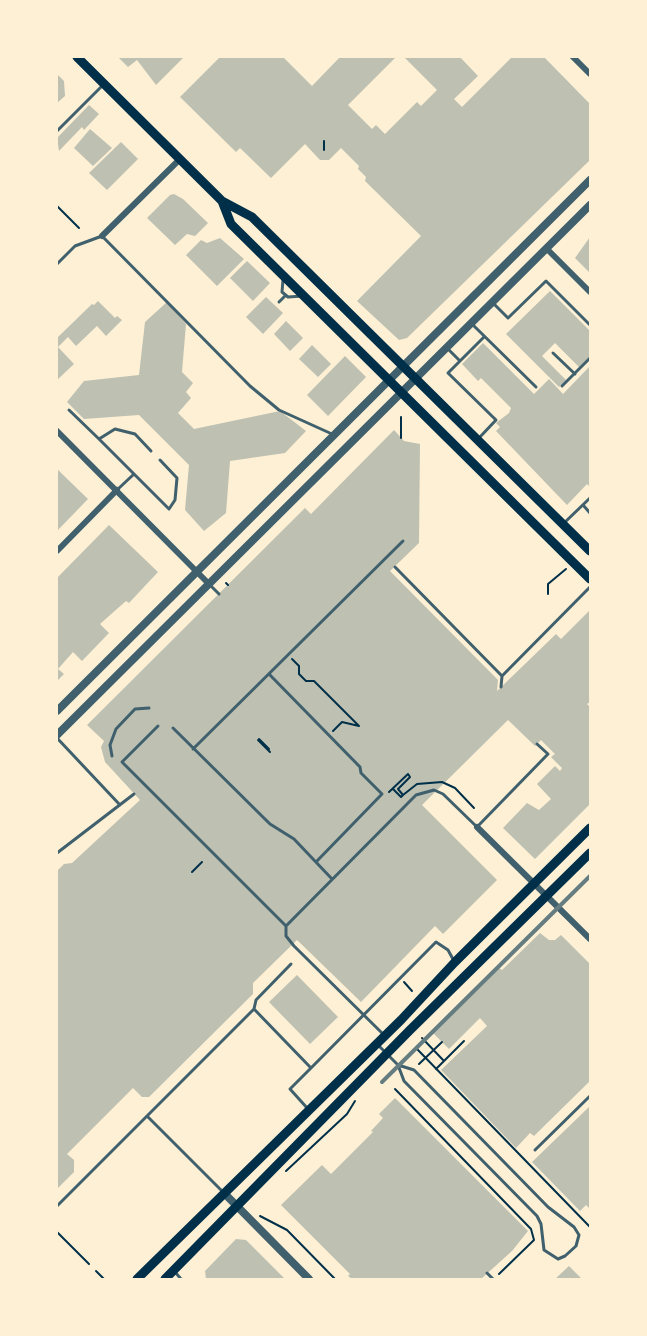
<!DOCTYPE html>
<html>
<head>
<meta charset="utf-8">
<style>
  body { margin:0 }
  #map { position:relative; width:647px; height:1336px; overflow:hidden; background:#fdf0d5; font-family:"Fira Sans Condensed",sans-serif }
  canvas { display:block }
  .frame { position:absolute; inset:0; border:58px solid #fdf0d5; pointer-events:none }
</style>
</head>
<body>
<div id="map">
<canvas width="647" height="1336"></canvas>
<div class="frame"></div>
</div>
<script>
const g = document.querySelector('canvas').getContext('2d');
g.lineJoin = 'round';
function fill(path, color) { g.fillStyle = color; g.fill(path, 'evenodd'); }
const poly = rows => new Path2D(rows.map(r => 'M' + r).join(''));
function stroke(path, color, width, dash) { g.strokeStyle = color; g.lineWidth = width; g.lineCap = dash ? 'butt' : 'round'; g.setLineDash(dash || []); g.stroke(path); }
const building = poly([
  [118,57,184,57,156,85,137,60,128,67],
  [220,57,283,57,312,86,340,57,396,57,348,105,372,129,376,125,385,134,417,102,421,106,437,90,404,57,460,57,478,76,454,99,462,107,512,57,544,57,590,104,590,160,407,338,399,340,357,301,421,236,365,181,366,177,358,169,359,166,341,148,329,160,320,160,305,144,271,178,240,148,236,152,180,97],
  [57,74,64,81,65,96,57,103],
  [89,105,99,114,84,130,82,127,59,151,57,138],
  [90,129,112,148,93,166,74,148],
  [121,142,138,159,107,190,89,173],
  [174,194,183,199,208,223,195,236,187,234,175,245,147,218,170,195],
  [590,237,590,273,575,258],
  [220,238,244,259,217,286,186,255,201,240,207,243],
  [247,261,270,283,253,301,230,278],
  [550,291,590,331,590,356,579,367,555,343,542,356,566,380,559,387,506,334],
  [266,297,283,313,263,334,246,317],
  [98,301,115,318,117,316,122,320,106,336,97,326,76,346,68,337,58,347,74,364,57,380,57,338,92,304,94,305],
  [167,302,186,324,182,372,193,383,186,392,191,398,178,413,194,429,280,411,306,431,285,453,230,461,226,513,204,531,185,510,189,465,139,415,84,419,67,402,84,381,139,375,145,322],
  [286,321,303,338,290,351,274,334],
  [483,343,534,394,549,379,563,394,590,366,590,487,587,484,567,505,496,431,500,427,496,423,509,413,511,408,481,378,478,381,462,364],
  [312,345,331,364,318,377,299,359],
  [345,356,366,377,328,416,307,395],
  [394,430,404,441,420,444,419,543,390,571,498,680,497,691,556,634,561,639,590,610,590,702,587,704,590,707,590,804,535,859,503,828,527,803,539,810,551,799,537,784,555,766,560,771,562,768,551,757,555,754,541,740,535,746,508,720,422,805,497,880,443,934,435,926,361,1002,297,940,253,983,253,994,149,1097,142,1097,133,1088,67,1154,74,1160,74,1172,57,1189,57,871,64,864,72,863,140,800,105,762,101,747,104,741,87,725,305,508,311,514],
  [57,469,88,499,57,531],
  [109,525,158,572,129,603,126,601,100,624,109,633,82,661,73,652,58,669,64,674,57,681,57,578],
  [540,933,549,940,555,940,561,935,590,964,590,1081,534,1136,530,1133,516,1148,441,1070,487,1026,480,1018,449,1049,433,1033,499,968,502,970],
  [297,975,338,1017,310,1044,269,1002],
  [395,1098,528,1231,512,1251,481,1279,352,1279,348,1276,350,1274,281,1205,322,1165,331,1174,373,1132,371,1131,383,1118,379,1114],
  [590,1106,590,1209,586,1205,580,1211,532,1162],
  [236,1239,246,1240,285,1279,206,1279,205,1271],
  [569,1266,582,1279,555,1279]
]);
const path = poly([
  [324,141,324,150],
  [57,206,79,228],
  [401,417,401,438],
  [226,583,228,585],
  [548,594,548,584,566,569],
  [292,659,299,666,299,674,306,681,314,681,359,726,342,722,333,731],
  [259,739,269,749],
  [258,740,270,752],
  [393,789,401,797,403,795],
  [389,792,408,774,410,777,398,789,403,795,417,784,442,782,455,788,474,808],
  [192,872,202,862],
  [404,982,412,991],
  [422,1038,444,1061],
  [417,1049,590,1227],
  [419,1064,442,1042],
  [436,1069,464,1041],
  [395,1089,531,1229,534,1240,499,1274],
  [286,1171,347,1114,355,1101],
  [260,1216,287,1230,335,1279],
  [57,1232,89,1264],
  [96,1271,104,1279]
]);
const service = poly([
  [57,131,103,85],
  [57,264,75,246,102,236,250,386,279,410,332,434],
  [283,280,282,292,288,297,303,296],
  [279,302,286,295],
  [494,304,508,318,546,281,590,325],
  [473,325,536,387],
  [448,349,460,361,448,373,496,420,479,438],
  [553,353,575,374],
  [460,361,484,337],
  [562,386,590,358],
  [69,410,99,439],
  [134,474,99,439,115,429,135,434,151,451],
  [118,489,134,474,169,509,175,500,177,478,160,460],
  [583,505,590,513],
  [563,524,590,498],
  [395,567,502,676,501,687],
  [210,585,219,594],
  [269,674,360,767,361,773,382,794,316,862],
  [502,676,590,587],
  [158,726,122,762,286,926],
  [173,728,270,824,294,839,332,879],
  [57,738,120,805],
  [193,749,403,541],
  [112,756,110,745,116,729,135,709,149,708],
  [57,853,134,794],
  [254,1009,256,1000,291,964],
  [384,1035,294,946,286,936,286,926,416,795,434,790,443,794,477,827,548,754,537,744],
  [379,1046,398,1065,404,1081,537,1216,541,1224,544,1250,558,1259,565,1256,576,1246,579,1235,574,1227,548,1207,414,1070,398,1065],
  [308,1109,290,1089,311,1068],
  [147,1116,224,1193],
  [535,1150,590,1096],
  [57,1206,254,1009,311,1068,436,942,448,950,454,961],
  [175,1272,181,1279],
  [487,1273,493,1279]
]);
const minor = poly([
  [573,57,590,74],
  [102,236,180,159],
  [547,249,590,292],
  [57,431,209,584],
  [57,551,117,490],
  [477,827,590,939]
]);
const tertiary = poly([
  [57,711,590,180],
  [57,735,590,205],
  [224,1193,309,1279]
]);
const secondary = poly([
  [77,57,222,201,252,217,590,551],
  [222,201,231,224,590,579],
  [137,1279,401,1020,455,962,590,828],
  [165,1279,410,1030,590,853]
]);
const rail = poly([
  [382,1082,590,876]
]);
fill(building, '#bec0b2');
stroke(path, '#003049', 2);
stroke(service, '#3f606c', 3);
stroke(minor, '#3f606c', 6);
stroke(tertiary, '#3f606c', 8);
stroke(secondary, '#003049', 9);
stroke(rail, '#657d81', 4);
</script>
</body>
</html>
